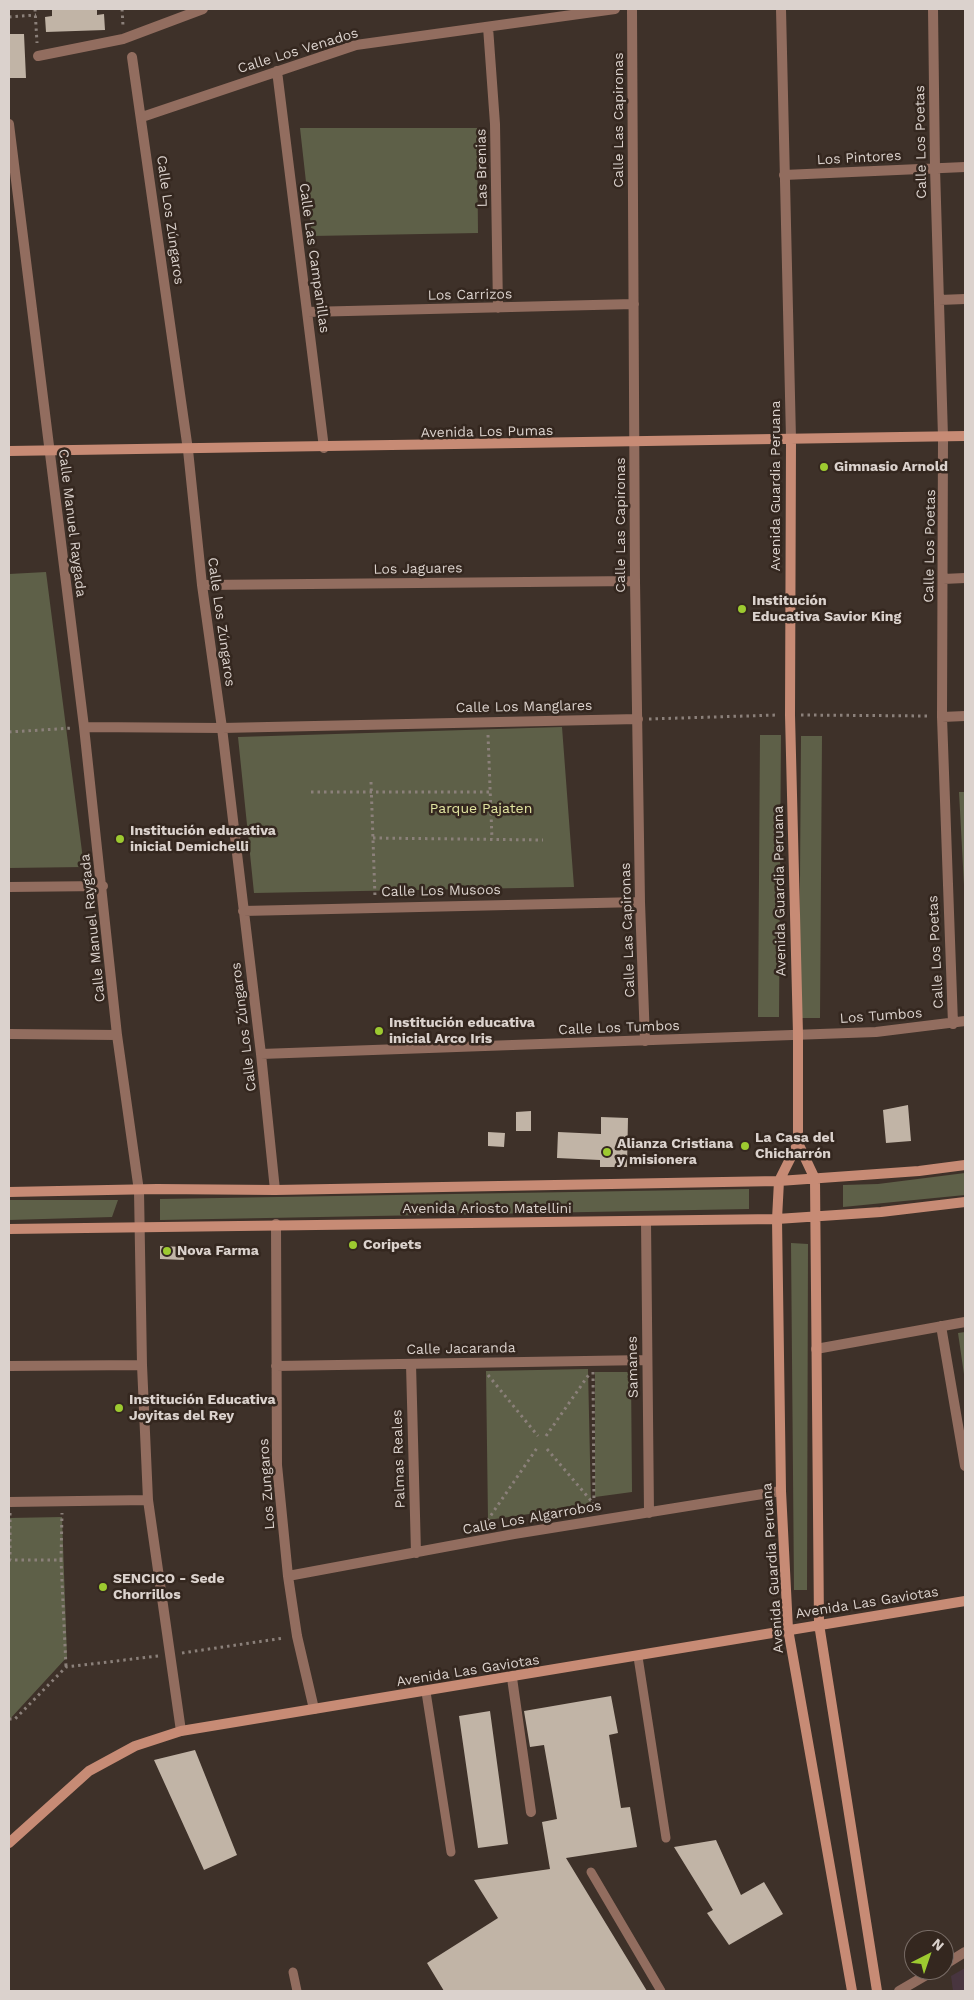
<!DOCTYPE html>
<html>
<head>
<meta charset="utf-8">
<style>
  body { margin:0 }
  #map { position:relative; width:974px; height:2000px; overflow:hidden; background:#3e3129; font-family:"Work Sans",sans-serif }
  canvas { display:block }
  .frame { position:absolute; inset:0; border:10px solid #dbd2cd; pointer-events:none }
  .north { position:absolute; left:904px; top:1930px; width:50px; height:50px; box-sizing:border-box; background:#34271f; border:1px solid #776b65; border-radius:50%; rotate:41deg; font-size:14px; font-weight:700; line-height:20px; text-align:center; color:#dbd2cd }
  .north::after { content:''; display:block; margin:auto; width:18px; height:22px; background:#9dca30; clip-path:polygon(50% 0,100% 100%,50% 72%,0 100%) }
</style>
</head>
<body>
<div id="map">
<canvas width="974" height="2000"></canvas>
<div class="frame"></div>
<div class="north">N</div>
</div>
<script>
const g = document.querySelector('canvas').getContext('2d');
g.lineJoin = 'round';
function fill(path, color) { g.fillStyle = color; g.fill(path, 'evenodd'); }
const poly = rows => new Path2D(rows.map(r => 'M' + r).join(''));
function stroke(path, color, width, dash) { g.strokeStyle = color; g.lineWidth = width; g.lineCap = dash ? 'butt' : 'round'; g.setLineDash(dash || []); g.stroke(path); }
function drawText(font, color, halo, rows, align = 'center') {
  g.font = font + ' "Work Sans",sans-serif'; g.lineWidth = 5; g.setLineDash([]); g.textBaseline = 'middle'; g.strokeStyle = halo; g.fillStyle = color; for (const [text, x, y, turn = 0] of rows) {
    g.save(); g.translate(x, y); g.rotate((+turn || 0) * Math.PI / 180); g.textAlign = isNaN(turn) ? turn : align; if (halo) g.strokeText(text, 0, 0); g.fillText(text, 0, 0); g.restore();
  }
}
const medical = poly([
  [965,1968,965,1991,953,1991,951,1976]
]);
const green = poly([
  [300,128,477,128,478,233,312,236],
  [46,572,84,867,9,868,9,574],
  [562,727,574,887,254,893,238,737],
  [760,735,781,735,779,1017,758,1017],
  [801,736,822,736,820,1018,799,1018],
  [959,792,965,792,965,904],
  [965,1173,965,1195,843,1207,843,1185,878,1184],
  [749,1189,749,1209,160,1220,160,1199],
  [9,1200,118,1200,112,1217,9,1220],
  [791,1243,808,1244,807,1590,794,1590],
  [965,1332,965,1381,958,1333],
  [588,1369,591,1505,488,1520,486,1371],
  [595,1372,631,1372,632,1492,595,1497],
  [62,1517,67,1657,9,1720,9,1518]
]);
const building = poly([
  [52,9,97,9,97,15,104,14,105,30,46,32,45,17,52,16],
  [9,34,24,34,26,78,9,78],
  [908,1105,911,1141,886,1143,883,1110],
  [531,1111,531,1131,516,1131,516,1112],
  [601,1117,628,1118,627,1167,600,1167,600,1160,557,1158,558,1132,601,1134],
  [488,1132,505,1133,504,1147,488,1146],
  [160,1246,184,1247,184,1260,160,1259],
  [611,1696,618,1733,609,1735,621,1808,630,1807,637,1847,566,1858,647,1991,444,1991,427,1963,498,1918,474,1880,550,1869,542,1822,557,1819,544,1745,530,1747,524,1711],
  [490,1711,508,1844,478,1848,459,1716],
  [195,1750,237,1855,204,1870,154,1760],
  [716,1840,741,1895,764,1882,783,1914,729,1945,707,1913,713,1910,674,1847]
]);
const path = poly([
  [35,9,37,43],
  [122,9,123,26],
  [9,17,36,15],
  [801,715,930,716],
  [649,719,777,715],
  [9,732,73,728],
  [488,735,492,839],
  [371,782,375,897],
  [311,792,489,792],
  [373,838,543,840],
  [593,1372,594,1508],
  [488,1375,538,1436],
  [546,1436,590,1373],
  [547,1449,593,1503],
  [10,1513,10,1560,61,1560,66,1667],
  [488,1527,487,1521,537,1448],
  [61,1560,62,1513],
  [182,1653,284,1638],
  [9,1719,15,1719,66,1667,158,1656]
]);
const lane = poly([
  [638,1657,666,1838],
  [426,1692,451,1852],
  [591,1872,661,1991],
  [293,1972,297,1991]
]);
const street = poly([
  [632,9,635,581,640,902,645,1041],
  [781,9,791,439],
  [933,9,935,168,943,437,942,717,953,1024],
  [488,27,495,124,498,308],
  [38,56,123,39,203,9],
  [132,57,188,450,202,585,222,728,261,1054,275,1190],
  [277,71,324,448],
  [142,117,356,45,615,9],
  [9,124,84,727,117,1035,139,1191,142,1365,148,1500,181,1731],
  [784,175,965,167],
  [939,300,965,299],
  [307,312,634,304],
  [943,579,965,578],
  [202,585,635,581],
  [942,717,965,716],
  [84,727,222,728,638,719],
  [9,887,103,886],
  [243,911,640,902],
  [9,1034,117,1035],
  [261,1054,876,1032,965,1021],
  [646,1221,649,1513],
  [276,1224,277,1465,288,1576,297,1636,314,1709],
  [941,1326,965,1466],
  [816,1349,965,1322],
  [411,1364,416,1553],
  [9,1366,142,1365],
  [276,1366,647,1360],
  [9,1502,148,1500],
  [288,1576,514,1534,781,1491],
  [512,1678,531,1812],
  [944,1965,965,1952],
  [899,1991,935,1970]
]);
const secondary = poly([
  [791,439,790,715,798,1034,798,1143,815,1179,819,1624,877,1991],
  [9,451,965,436],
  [798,1143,779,1181,777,1219,781,1491,788,1629,852,1991],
  [9,1192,157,1189,275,1190,779,1181,919,1171,965,1165],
  [9,1229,777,1219,881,1212,965,1202],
  [9,1843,89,1771,135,1746,181,1731,965,1601]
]);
const markers = [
  [824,467,5,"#9dca30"],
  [742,609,5,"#9dca30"],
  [120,839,5,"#9dca30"],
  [379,1031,5,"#9dca30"],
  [745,1146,5,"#9dca30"],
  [607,1152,5,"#9dca30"],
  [353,1245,5,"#9dca30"],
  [167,1251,5,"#9dca30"],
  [119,1408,5,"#9dca30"],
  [103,1587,5,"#9dca30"]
];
const streetNames = [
  ["Calle Los Venados",298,51,-17],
  ["Calle Las Capironas",619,120,-90],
  ["Calle Los Poetas",921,142,-91],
  ["Los Pintores",859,158,-3],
  ["Las Brenias",482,168,-91],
  ["Calle Los Zúngaros",170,220,82],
  ["Calle Las Campanillas",314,258,82],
  ["Los Carrizos",470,295,-1],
  ["Avenida Los Pumas",487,432,-1],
  ["Avenida Guardia Peruana",776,486,-90],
  ["Calle Manuel Raygada",72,523,83],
  ["Calle Las Capironas",621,525,-90],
  ["Calle Los Poetas",930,546,-89],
  ["Los Jaguares",418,569,-1],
  ["Calle Los Zúngaros",221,622,82],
  ["Calle Los Manglares",524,707,-1],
  ["Calle Los Musoos",441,891,-1],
  ["Avenida Guardia Peruana",780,891,-91],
  ["Calle Manuel Raygada",93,928,-96],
  ["Calle Las Capironas",628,930,-92],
  ["Calle Los Poetas",936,952,-93],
  ["Los Tumbos",881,1016,-4],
  ["Calle Los Zúngaros",244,1027,-97],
  ["Calle Los Tumbos",619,1028,-2],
  ["Avenida Ariosto Matellini",487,1209],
  ["Calle Jacaranda",461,1349,-1],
  ["Samanes",633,1367,-91],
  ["Palmas Reales",399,1459,-92],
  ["Los Zungaros",267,1484,-94],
  ["Calle Los Algarrobos",532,1518,-10],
  ["Avenida Guardia Peruana",773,1568,-94],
  ["Avenida Las Gaviotas",867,1603,-9],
  ["Avenida Las Gaviotas",468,1671,-9]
];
const poiNames = [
  ["Gimnasio Arnold",834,467],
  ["Institución",752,601],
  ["Educativa Savior King",752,617],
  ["Institución educativa",130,831],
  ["inicial Demichelli",130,847],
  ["Institución educativa",389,1023],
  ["inicial Arco Iris",389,1039],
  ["La Casa del",755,1138],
  ["Chicharrón",755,1154],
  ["Alianza Cristiana",617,1144],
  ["y misionera",617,1160],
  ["Coripets",363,1245],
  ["Nova Farma",177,1251],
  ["Institución Educativa",129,1400],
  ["Joyitas del Rey",129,1416],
  ["SENCICO - Sede",113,1579],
  ["Chorrillos",113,1595]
];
const parkNames = [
  ["Parque Pajaten",481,809]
];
fill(medical, '#48353f');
fill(green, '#5e6048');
fill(building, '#c1b4a6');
stroke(path, '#8b807a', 3, [2.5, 4]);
stroke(lane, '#926d5f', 9);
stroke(street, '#926d5f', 10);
stroke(secondary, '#c78b75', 10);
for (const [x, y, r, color] of markers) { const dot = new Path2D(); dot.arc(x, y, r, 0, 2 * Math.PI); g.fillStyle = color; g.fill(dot); stroke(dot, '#34271f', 2); }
drawText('14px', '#dbd2cd', '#34271f', streetNames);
drawText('bold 14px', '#dbd2cd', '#34271f', poiNames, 'left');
drawText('14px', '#e1e4a0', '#34271f', parkNames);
</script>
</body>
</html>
